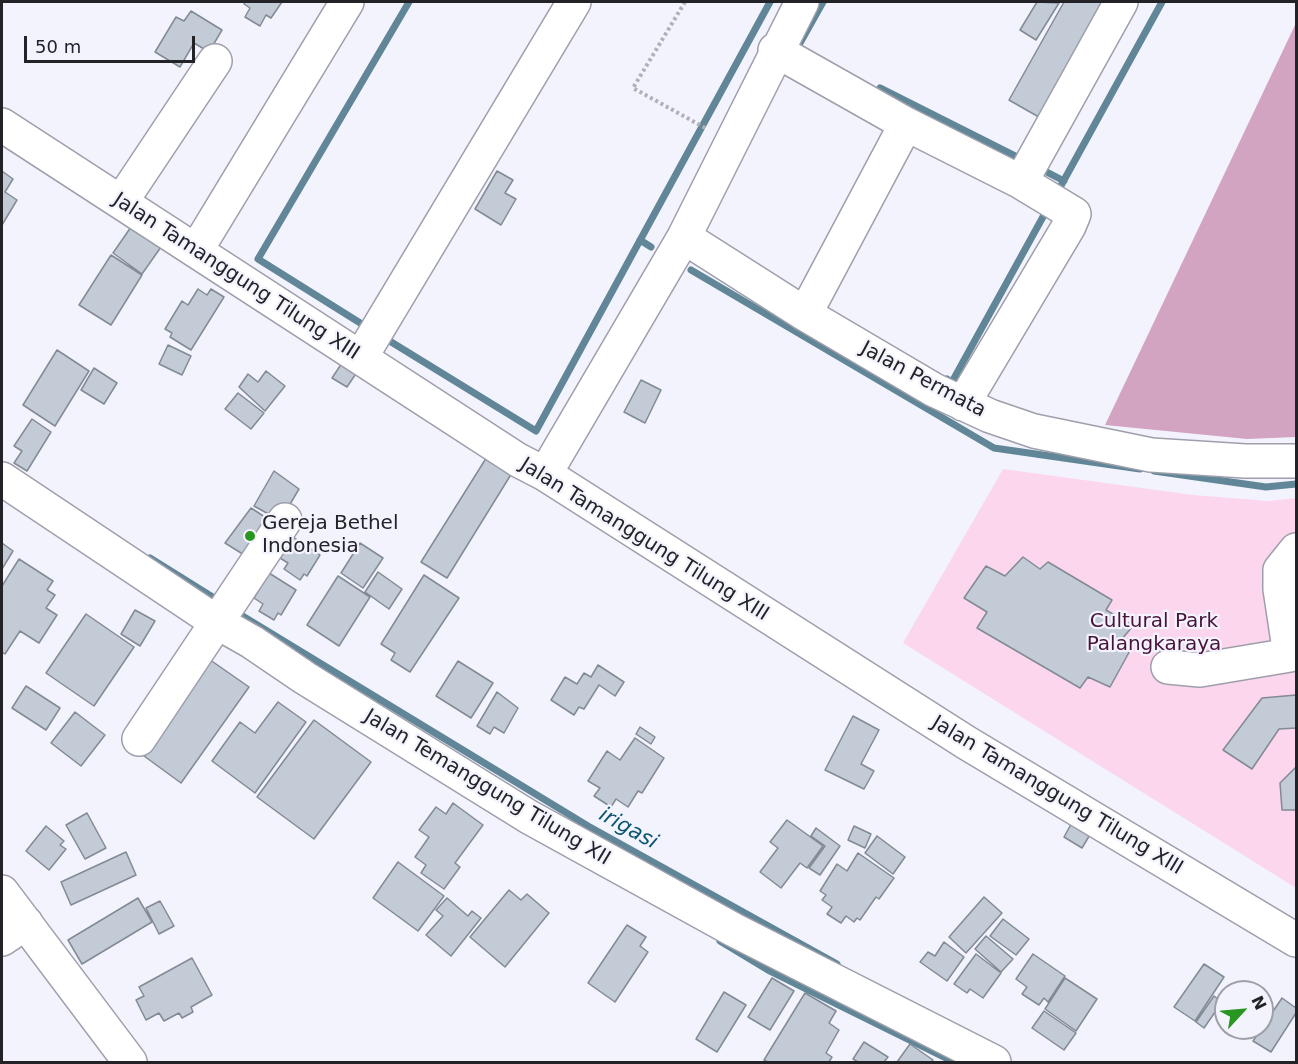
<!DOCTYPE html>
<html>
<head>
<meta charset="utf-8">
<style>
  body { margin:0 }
  #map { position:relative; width:1298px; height:1064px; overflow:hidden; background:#f3f3fe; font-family:"DejaVu Sans",sans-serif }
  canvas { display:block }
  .frame { position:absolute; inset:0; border:3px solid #222227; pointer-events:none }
  .north { position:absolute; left:1214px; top:980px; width:60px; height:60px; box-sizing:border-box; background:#f3f3fe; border:2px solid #9f9fa8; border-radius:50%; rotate:64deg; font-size:16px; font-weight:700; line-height:24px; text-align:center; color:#222227 }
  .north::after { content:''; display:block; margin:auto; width:21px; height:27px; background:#299621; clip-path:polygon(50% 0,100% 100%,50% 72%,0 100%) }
  .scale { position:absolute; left:24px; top:36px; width:171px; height:27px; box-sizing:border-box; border:3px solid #222227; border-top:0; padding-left:8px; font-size:18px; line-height:21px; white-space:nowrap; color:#222227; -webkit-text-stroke:4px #f3f3fe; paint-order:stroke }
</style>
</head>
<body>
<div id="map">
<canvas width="1298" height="1064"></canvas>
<div class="frame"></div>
<div class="north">N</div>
<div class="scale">50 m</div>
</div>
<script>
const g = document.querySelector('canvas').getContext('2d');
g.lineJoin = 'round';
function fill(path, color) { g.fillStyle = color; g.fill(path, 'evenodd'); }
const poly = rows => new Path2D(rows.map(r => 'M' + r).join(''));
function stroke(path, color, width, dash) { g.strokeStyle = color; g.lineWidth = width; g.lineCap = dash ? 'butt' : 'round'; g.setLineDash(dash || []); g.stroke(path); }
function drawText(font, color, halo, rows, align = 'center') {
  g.font = font + ' "DejaVu Sans",sans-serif'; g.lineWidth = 4.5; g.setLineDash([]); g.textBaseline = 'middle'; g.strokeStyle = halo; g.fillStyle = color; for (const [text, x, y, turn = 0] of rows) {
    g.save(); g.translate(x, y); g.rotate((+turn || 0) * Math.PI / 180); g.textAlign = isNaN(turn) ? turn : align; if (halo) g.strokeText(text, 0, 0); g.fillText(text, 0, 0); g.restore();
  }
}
const green = poly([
  [1003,469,1193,495,1269,501,1296,498,1296,888,903,643]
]);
const forest = poly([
  [1296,23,1296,437,1247,439,1105,425]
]);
const stream = poly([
  [800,43,823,2],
  [880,88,1019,158],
  [1041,169,1064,181],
  [1058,191,1162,2],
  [640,240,651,247],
  [691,270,994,448,1140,469],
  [365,326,258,259,409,2],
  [388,340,536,431,770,2],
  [947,379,952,382,1044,215],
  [1154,471,1266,487,1296,484],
  [150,558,219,601],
  [236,612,588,826,837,964],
  [720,941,768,970,954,1062]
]);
const building = poly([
  [245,2,282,2,271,18,266,15,260,26,245,17,250,8,244,4,245,2],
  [1037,2,1059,3,1036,40,1020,30,1037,2],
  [1064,2,1100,2,1108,6,1044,120,1009,100,1064,2],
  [191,11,222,30,209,52,194,43,180,67,155,52,176,17,184,21,191,11],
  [2,171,13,179,5,192,17,200,2,225,2,171],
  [497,171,513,180,505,193,516,199,501,225,475,209,497,171],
  [131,227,161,247,142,274,113,253,131,227],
  [111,255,142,275,111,325,79,305,111,255],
  [198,289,207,295,211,289,224,297,191,350,170,337,172,333,165,329,182,301,188,305,198,289],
  [168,345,191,356,182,375,159,364,168,345],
  [57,350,89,371,55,426,23,405,57,350],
  [344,360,359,369,347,387,332,378,344,360],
  [94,368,117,383,104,404,81,390,94,368],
  [266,371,285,386,265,411,239,387,248,374,258,382,266,371],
  [641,380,661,390,645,423,624,412,641,380],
  [238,393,264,413,251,429,225,409,238,393],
  [32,419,51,432,27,471,14,463,22,451,14,446,32,419],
  [490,452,515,468,447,578,421,562,490,452],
  [274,471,299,489,286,511,272,516,254,506,274,471],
  [251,508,276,524,249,558,225,543,251,508],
  [293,537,320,555,307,576,304,574,300,580,284,569,288,563,280,558,293,537],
  [2,543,13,551,2,569,2,543],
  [360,543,383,558,363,588,341,573,360,543],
  [1023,557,1040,569,1048,562,1112,600,1106,610,1133,626,1121,640,1132,647,1110,687,1088,677,1080,688,977,628,987,612,964,598,986,566,1005,576,1023,557],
  [19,559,53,581,47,590,55,595,46,608,57,615,39,643,20,631,5,654,2,652,2,586,19,559],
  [378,572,402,589,389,609,365,592,378,572],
  [269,573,296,590,281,615,278,613,274,620,259,611,263,604,254,598,269,573],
  [424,575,459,598,410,672,391,660,395,653,381,644,424,575],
  [338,576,370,597,339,646,307,625,338,576],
  [135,610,155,621,140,646,121,634,135,610],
  [86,614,134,647,94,706,46,673,86,614],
  [206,657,249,687,181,783,144,756,206,657],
  [458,661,493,683,471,718,436,696,458,661],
  [598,665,624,682,615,696,599,685,584,709,579,707,574,715,551,700,565,677,577,684,584,673,591,677,598,665],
  [26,686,60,708,46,730,12,708,26,686],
  [497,692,518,708,504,733,494,727,490,734,477,726,497,692],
  [1296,695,1296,728,1279,729,1252,769,1223,750,1262,698,1296,695],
  [278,702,306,722,255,793,212,761,240,722,255,733,278,702],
  [75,712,105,735,81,766,51,743,75,712],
  [853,716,879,730,861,764,874,771,864,789,825,770,853,716],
  [314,720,371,762,314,839,257,797,314,720],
  [640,727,655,737,651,744,636,734,640,727],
  [635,738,664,758,642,793,638,791,628,807,616,799,611,807,594,796,600,788,588,781,607,751,620,760,635,738],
  [1296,767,1296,810,1282,810,1280,783,1296,767],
  [453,803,483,825,455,863,460,867,444,889,421,873,426,865,415,857,429,837,419,830,436,807,446,814,453,803],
  [87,813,106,848,85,859,66,825,87,813],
  [1075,817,1094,828,1082,848,1064,837,1075,817],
  [787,820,823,846,807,868,800,863,781,888,760,872,778,848,770,842,787,820],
  [46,826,64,841,60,845,66,849,49,870,26,851,46,826],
  [854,826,871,834,865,848,848,840,854,826],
  [816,828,840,846,820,875,809,868,825,846,811,836,816,828],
  [877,836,905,857,893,874,865,853,877,836],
  [126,852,136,875,71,905,61,882,126,852],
  [858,853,894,878,879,899,876,897,860,920,857,918,854,922,846,916,841,923,827,914,832,907,822,900,826,895,820,891,837,864,847,871,858,853],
  [398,862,444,896,418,931,373,898,398,862],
  [509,890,521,900,527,894,549,913,505,967,470,937,509,890],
  [984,897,1002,913,966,953,949,937,984,897],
  [138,898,152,922,82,964,68,940,138,898],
  [447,898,468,916,472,911,481,918,451,956,426,935,443,916,436,910,447,898],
  [160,901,174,926,159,934,146,908,160,901],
  [1003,919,1029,939,1016,955,990,936,1003,919],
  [627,925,646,937,640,946,648,952,615,1002,588,983,627,925],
  [986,936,1013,959,1001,972,975,949,986,936],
  [944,942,964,957,947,981,920,962,928,952,935,956,944,942],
  [976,954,1001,973,983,998,970,989,967,993,954,984,976,954],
  [1033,954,1065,976,1048,1002,1044,998,1039,1005,1022,994,1027,987,1016,979,1033,954],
  [192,958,212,995,191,1007,193,1012,182,1018,179,1013,164,1021,159,1013,146,1020,136,1000,144,996,139,987,192,958],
  [1204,964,1224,977,1195,1021,1174,1007,1204,964],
  [772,978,794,991,770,1030,748,1017,772,978],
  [1065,978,1097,999,1076,1031,1045,1009,1065,978],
  [724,992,746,1005,717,1052,696,1039,724,992],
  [805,993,836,1011,829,1023,839,1030,826,1053,832,1057,829,1062,768,1062,764,1060,805,993],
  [1214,996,1222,1002,1204,1028,1196,1022,1214,996],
  [1282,998,1296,1008,1296,1013,1271,1052,1253,1041,1282,998],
  [1044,1011,1076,1033,1064,1050,1032,1028,1044,1011],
  [864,1042,888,1057,884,1062,858,1062,853,1059,864,1042],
  [910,1044,933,1060,931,1062,897,1062,910,1044]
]);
const path = poly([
  [685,2,633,88,707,129]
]);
const minor = poly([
  [775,50,906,124,1021,182,1074,214,1069,226,963,404],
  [2,125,518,460,545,474,967,743,1296,940],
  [1021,182,1121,2],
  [121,202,215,61],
  [684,237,805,314,934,390,990,416,1034,431,1151,455,1245,461,1296,461],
  [197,249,347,2],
  [805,314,906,124],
  [361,357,574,2],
  [545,474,684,237,802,2],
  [2,479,215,621,252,642,305,678,529,817,734,930,994,1062],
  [1168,667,1200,670,1290,655,1280,589,1280,570,1296,550],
  [139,739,285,520],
  [2,892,130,1062],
  [2,939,26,923]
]);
const markers = [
  [250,536,6,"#299621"]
];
const streetNames = [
  ["Jalan Tamanggung Tilung XIII",236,277,33],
  ["Jalan Permata",923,380,28],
  ["Jalan Tamanggung Tilung XIII",644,540,32],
  ["Jalan Temanggung Tilung XII",487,788,31],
  ["Jalan Tamanggung Tilung XIII",1057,796,31]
];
const poiNames = [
  ["Gereja Bethel",262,524],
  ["Indonesia",262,547]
];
const parkNames = [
  ["Cultural Park",1154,622],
  ["Palangkaraya",1154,645]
];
const waterNames = [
  ["irigasi",628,829,29]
];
fill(green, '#fbd6ed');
fill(forest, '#d3a4c2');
stroke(stream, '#608698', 7);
fill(building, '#c2cbd6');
stroke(building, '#828a94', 1.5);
stroke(minor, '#9e9fab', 36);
stroke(path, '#b0b0b9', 4, [3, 3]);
stroke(minor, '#fff', 33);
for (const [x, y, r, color] of markers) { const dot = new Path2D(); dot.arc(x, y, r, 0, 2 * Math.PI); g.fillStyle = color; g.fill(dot); stroke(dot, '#f3f3fe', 2); }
drawText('20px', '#222227', '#f3f3fe', streetNames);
drawText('20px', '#222227', '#f3f3fe', poiNames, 'left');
drawText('20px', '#49123a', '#f3f3fe', parkNames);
drawText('italic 21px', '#09556e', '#f3f3fe', waterNames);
</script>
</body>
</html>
